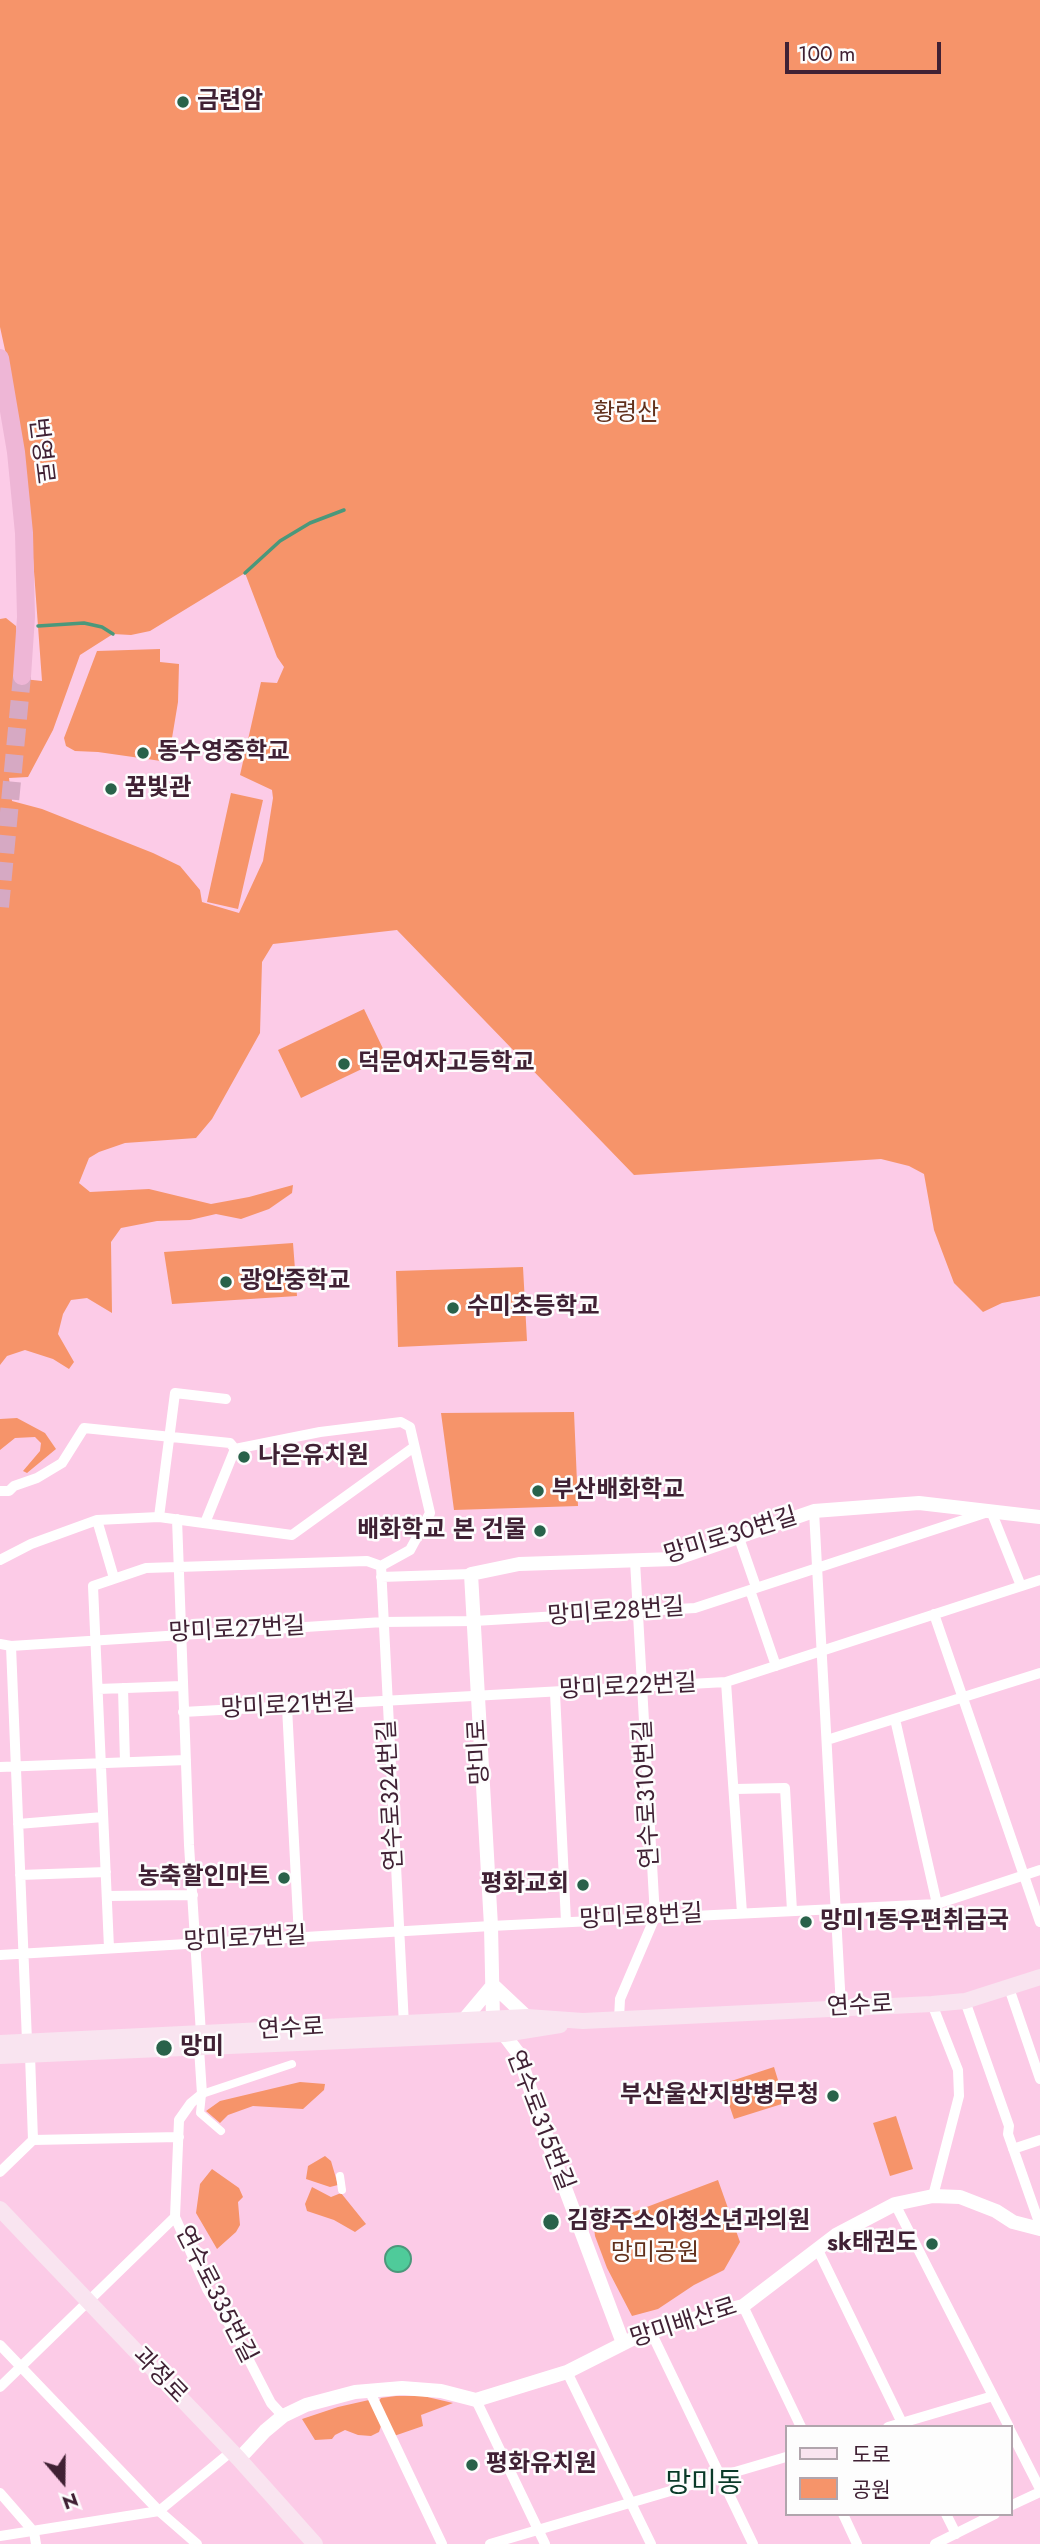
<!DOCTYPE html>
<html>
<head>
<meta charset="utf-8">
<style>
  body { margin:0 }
  #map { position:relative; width:1040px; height:2544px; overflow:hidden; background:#fccbe7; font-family:Jost,"Noto Sans KR",sans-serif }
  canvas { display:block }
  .legend { position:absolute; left:785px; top:2425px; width:228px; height:91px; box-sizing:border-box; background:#fdfdfd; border:2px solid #b1a5ad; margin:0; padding:9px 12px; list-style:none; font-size:21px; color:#402134 }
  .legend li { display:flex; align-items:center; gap:14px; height:35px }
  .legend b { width:35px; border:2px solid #b1a5ad }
  .north { position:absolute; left:28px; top:2446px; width:70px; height:70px; -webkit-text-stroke:5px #fdfdfd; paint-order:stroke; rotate:160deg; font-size:19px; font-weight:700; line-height:28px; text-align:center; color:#402134 }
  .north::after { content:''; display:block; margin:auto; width:24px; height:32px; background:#402134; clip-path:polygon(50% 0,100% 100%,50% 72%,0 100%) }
  .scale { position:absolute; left:785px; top:42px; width:156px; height:32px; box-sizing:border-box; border:4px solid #402134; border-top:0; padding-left:9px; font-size:21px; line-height:24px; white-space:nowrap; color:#402134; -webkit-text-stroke:5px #fdfdfd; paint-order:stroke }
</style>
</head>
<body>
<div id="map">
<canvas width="1040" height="2544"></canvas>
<ul class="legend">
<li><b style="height:9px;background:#f9e4f0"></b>도로</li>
<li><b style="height:19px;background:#f6946a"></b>공원</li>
</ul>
<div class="north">N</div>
<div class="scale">100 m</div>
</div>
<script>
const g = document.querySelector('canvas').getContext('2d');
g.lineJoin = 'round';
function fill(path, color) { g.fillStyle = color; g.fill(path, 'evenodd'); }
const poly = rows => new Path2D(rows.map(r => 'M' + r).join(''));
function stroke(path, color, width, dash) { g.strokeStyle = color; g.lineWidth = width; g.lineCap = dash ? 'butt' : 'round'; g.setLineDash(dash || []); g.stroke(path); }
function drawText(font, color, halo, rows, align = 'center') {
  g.font = font + ' Jost,"Noto Sans KR",sans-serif'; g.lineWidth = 5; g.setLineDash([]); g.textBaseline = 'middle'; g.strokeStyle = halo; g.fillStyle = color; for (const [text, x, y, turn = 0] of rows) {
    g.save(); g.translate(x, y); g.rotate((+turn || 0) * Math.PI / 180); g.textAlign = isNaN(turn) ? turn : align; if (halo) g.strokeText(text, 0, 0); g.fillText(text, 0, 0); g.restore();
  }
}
const green = poly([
  [0,0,1040,0,1040,1296,1002,1303,983,1312,954,1283,934,1230,924,1174,909,1166,881,1159,634,1175,397,930,273,944,262,962,260,1033,212,1119,196,1138,125,1143,99,1152,89,1158,79,1183,90,1192,149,1189,211,1204,249,1197,293,1185,292,1193,269,1209,241,1219,216,1214,190,1220,157,1221,121,1228,111,1242,112,1313,87,1298,71,1300,63,1314,58,1334,74,1362,69,1369,53,1359,25,1350,7,1356,0,1365,0,619,6,618,16,626,18,646,14,678,42,681,29,503,12,382,0,327],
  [245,573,277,657,284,667,277,683,261,682,240,775,272,790,273,798,263,861,239,913,202,902,200,890,180,866,153,853,42,809,12,801,9,778,28,777,53,730,80,655,113,634,131,635,150,631],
  [160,649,160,662,179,664,178,702,168,762,98,752,75,751,66,746,64,738,97,651],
  [231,793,263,800,238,909,207,902],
  [364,1009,387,1057,301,1098,278,1050],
  [293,1243,297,1296,172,1304,164,1252],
  [523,1267,527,1341,398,1347,396,1271],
  [574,1412,578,1506,454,1510,441,1413],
  [17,1418,45,1433,56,1449,27,1473,23,1471,40,1451,41,1443,35,1437,15,1438,0,1450,0,1419],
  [774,2067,785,2103,734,2119,722,2084],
  [300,2082,325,2084,324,2090,303,2109,253,2106,228,2115,220,2123,206,2111,220,2101],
  [896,2116,913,2169,890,2176,873,2123],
  [325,2156,331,2161,338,2185,330,2187,306,2179,308,2166],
  [212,2169,239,2188,243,2197,238,2202,240,2225,236,2232,217,2249,196,2213,200,2184],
  [718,2180,740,2242,724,2270,694,2285,658,2309,632,2316,607,2268,595,2236,594,2227],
  [312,2187,331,2197,341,2193,366,2224,355,2232,334,2220,307,2211,305,2204],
  [396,2396,423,2396,453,2403,421,2415,423,2426,394,2436,378,2402,381,2398],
  [369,2400,381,2426,379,2432,371,2436,358,2435,345,2430,335,2435,332,2439,315,2440,302,2419,338,2407]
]);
const water = poly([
  '385 2259a13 13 0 1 1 26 0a13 13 0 1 1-26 0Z'
]);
const stream = poly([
  [245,573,280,541,310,523,344,510],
  [38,626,84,623,102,627,113,634]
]);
const trunkTunnel = poly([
  [0,907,22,676]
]);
const pedestrian = poly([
  [221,2131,200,2113,202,2094,292,2064],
  [340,2176,342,2190]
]);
const minor = poly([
  [0,1491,9,1491,14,1486,37,1478,62,1463,84,1428,230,1443,235,1449],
  [814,1511,841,2007],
  [159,1517,175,1393,226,1399],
  [177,1519,189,1845,201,2034],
  [97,1520,114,1578],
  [739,1538,756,1587],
  [0,1560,31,1544,97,1520,159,1517,292,1535,414,1447],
  [381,1566,404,2025],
  [381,1577,471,1574],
  [750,1590,776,1666],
  [934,1614,1040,1922],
  [0,1644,11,1646,383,1622,474,1621,695,1608,991,1511,1021,1586],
  [11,1646,27,2041],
  [726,1682,742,1913],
  [123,1688,125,1762],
  [98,1689,182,1686],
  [555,1693,566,1922],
  [287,1707,299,1937],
  [183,1712,726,1682,1040,1580],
  [895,1719,937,1904],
  [827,1740,1040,1673],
  [0,1767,186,1760],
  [735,1789,785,1788,792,1911],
  [18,1824,103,1817],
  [20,1875,106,1872],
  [107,1896,193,1895],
  [109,1948,93,1586,146,1568,367,1561,381,1566,410,1550,430,1513,410,1427,401,1422,320,1432,235,1449,205,1523],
  [0,1955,491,1926,937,1904,1040,1870],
  [1009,1988,1040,2079],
  [965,2001,1009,2126,1008,2134,1040,2225],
  [932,2004,958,2070,959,2096,933,2196],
  [619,2019,620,1999,655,1917,635,1561],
  [199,2048,202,2094,191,2103,179,2120,175,2217,207,2289,236,2335,271,2403,283,2416],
  [30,2055,33,2140],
  [1013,2149,1040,2140],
  [0,2172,33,2140,179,2137],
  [895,2204,1009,2427],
  [817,2248,904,2427],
  [743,2306,801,2427],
  [650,2330,753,2544],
  [0,2345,159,2511,197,2544],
  [567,2372,651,2544],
  [0,2387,175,2217],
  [369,2390,442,2544],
  [476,2400,545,2544],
  [888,2427,993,2396],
  [1010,2430,1040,2489],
  [0,2493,34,2532,36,2544],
  [1010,2506,1040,2492],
  [843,2514,857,2544],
  [946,2514,956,2534],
  [0,2536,159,2511,232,2451],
  [490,2544,786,2457],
  [935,2544,995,2514]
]);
const tertiary = poly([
  [462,2022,493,1985,527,2017],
  [623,2343,553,2156,518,2053,493,2020,491,1926,471,1574,519,1564,675,1559,814,1511,919,1503,1040,1517],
  [239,2459,265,2431,283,2416,306,2405,355,2392,402,2388,441,2391,476,2400,567,2372,650,2330,743,2306,836,2235,895,2204,933,2196,960,2197,996,2211,1013,2222,1040,2229]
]);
const secondary = poly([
  [0,2043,527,2017,583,2021,932,2004,965,2001,1040,1977],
  [0,2056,504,2034,560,2025],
  [0,2209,239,2459,315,2544]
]);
const trunk = poly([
  [0,358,16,452,24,533,26,617,22,676]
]);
const markers = [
  [183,102,7,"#29624a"],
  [143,753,7,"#29624a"],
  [111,789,7,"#29624a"],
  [344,1064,7,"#29624a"],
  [226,1282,7,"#29624a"],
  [453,1308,7,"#29624a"],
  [244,1457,7,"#29624a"],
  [538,1491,7,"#29624a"],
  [540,1531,7,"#29624a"],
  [284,1878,7,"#29624a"],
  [583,1885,7,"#29624a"],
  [806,1922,7,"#29624a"],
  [164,2048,9,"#29624a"],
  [833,2096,7,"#29624a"],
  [551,2222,9,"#29624a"],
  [932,2244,7,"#29624a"],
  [472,2465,7,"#29624a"]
];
const poiNames = [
  ["금련암",197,102],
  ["동수영중학교",157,753],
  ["꿈빛관",125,789],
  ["덕문여자고등학교",358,1064],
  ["광안중학교",240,1282],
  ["수미초등학교",467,1308],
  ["나은유치원",258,1457],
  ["부산배화학교",552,1491],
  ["배화학교 본 건물",526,1531,"right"],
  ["농축할인마트",270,1878,"right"],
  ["평화교회",569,1885,"right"],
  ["망미1동우편취급국",820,1922],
  ["망미",180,2048],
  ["부산울산지방병무청",819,2096,"right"],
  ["김향주소아청소년과의원",567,2222],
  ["sk태권도",918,2244,"right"],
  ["평화유치원",486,2465]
];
const parkNames = [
  ["황령산",626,414],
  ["망미공원",655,2254]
];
const streetNames = [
  ["번영로",40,451,83],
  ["망미로30번길",731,1537,-17],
  ["망미로28번길",616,1613,-4],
  ["망미로27번길",237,1631,-3],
  ["망미로22번길",628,1688,-3],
  ["망미로21번길",288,1707,-3],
  ["망미로",480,1752,-93],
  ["연수로310번길",648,1794,-93],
  ["연수로324번길",392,1795,-93],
  ["망미로8번길",641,1918,-3],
  ["망미로7번길",245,1940,-3],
  ["연수로",860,2007,-3],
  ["연수로",291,2030,-3],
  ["연수로315번길",539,2121,69],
  ["연수로335번길",215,2295,63],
  ["망미배산로",684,2324,-18],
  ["과정로",159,2376,46]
];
const quarterNames = [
  ["망미동",704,2485]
];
fill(green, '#f6946a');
fill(water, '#4fcb9a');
stroke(water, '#4a987b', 2);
stroke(stream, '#4a987b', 3.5);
stroke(trunkTunnel, '#d6a9c3', 18, [18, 9]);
stroke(pedestrian, '#fff', 8);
stroke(minor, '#fff', 10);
stroke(tertiary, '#fff', 14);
stroke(secondary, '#f9e4f0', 16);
stroke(trunk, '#eeb6d6', 18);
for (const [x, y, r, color] of markers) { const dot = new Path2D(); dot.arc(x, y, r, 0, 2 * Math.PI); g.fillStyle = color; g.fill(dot); stroke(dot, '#fdfdfd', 2.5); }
drawText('bold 24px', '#402134', '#fdfdfd', poiNames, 'left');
drawText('24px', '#62311c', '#fdfdfd', parkNames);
drawText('24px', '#402134', '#fdfdfd', streetNames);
drawText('28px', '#0a3a29', '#fdfdfd', quarterNames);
</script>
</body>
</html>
